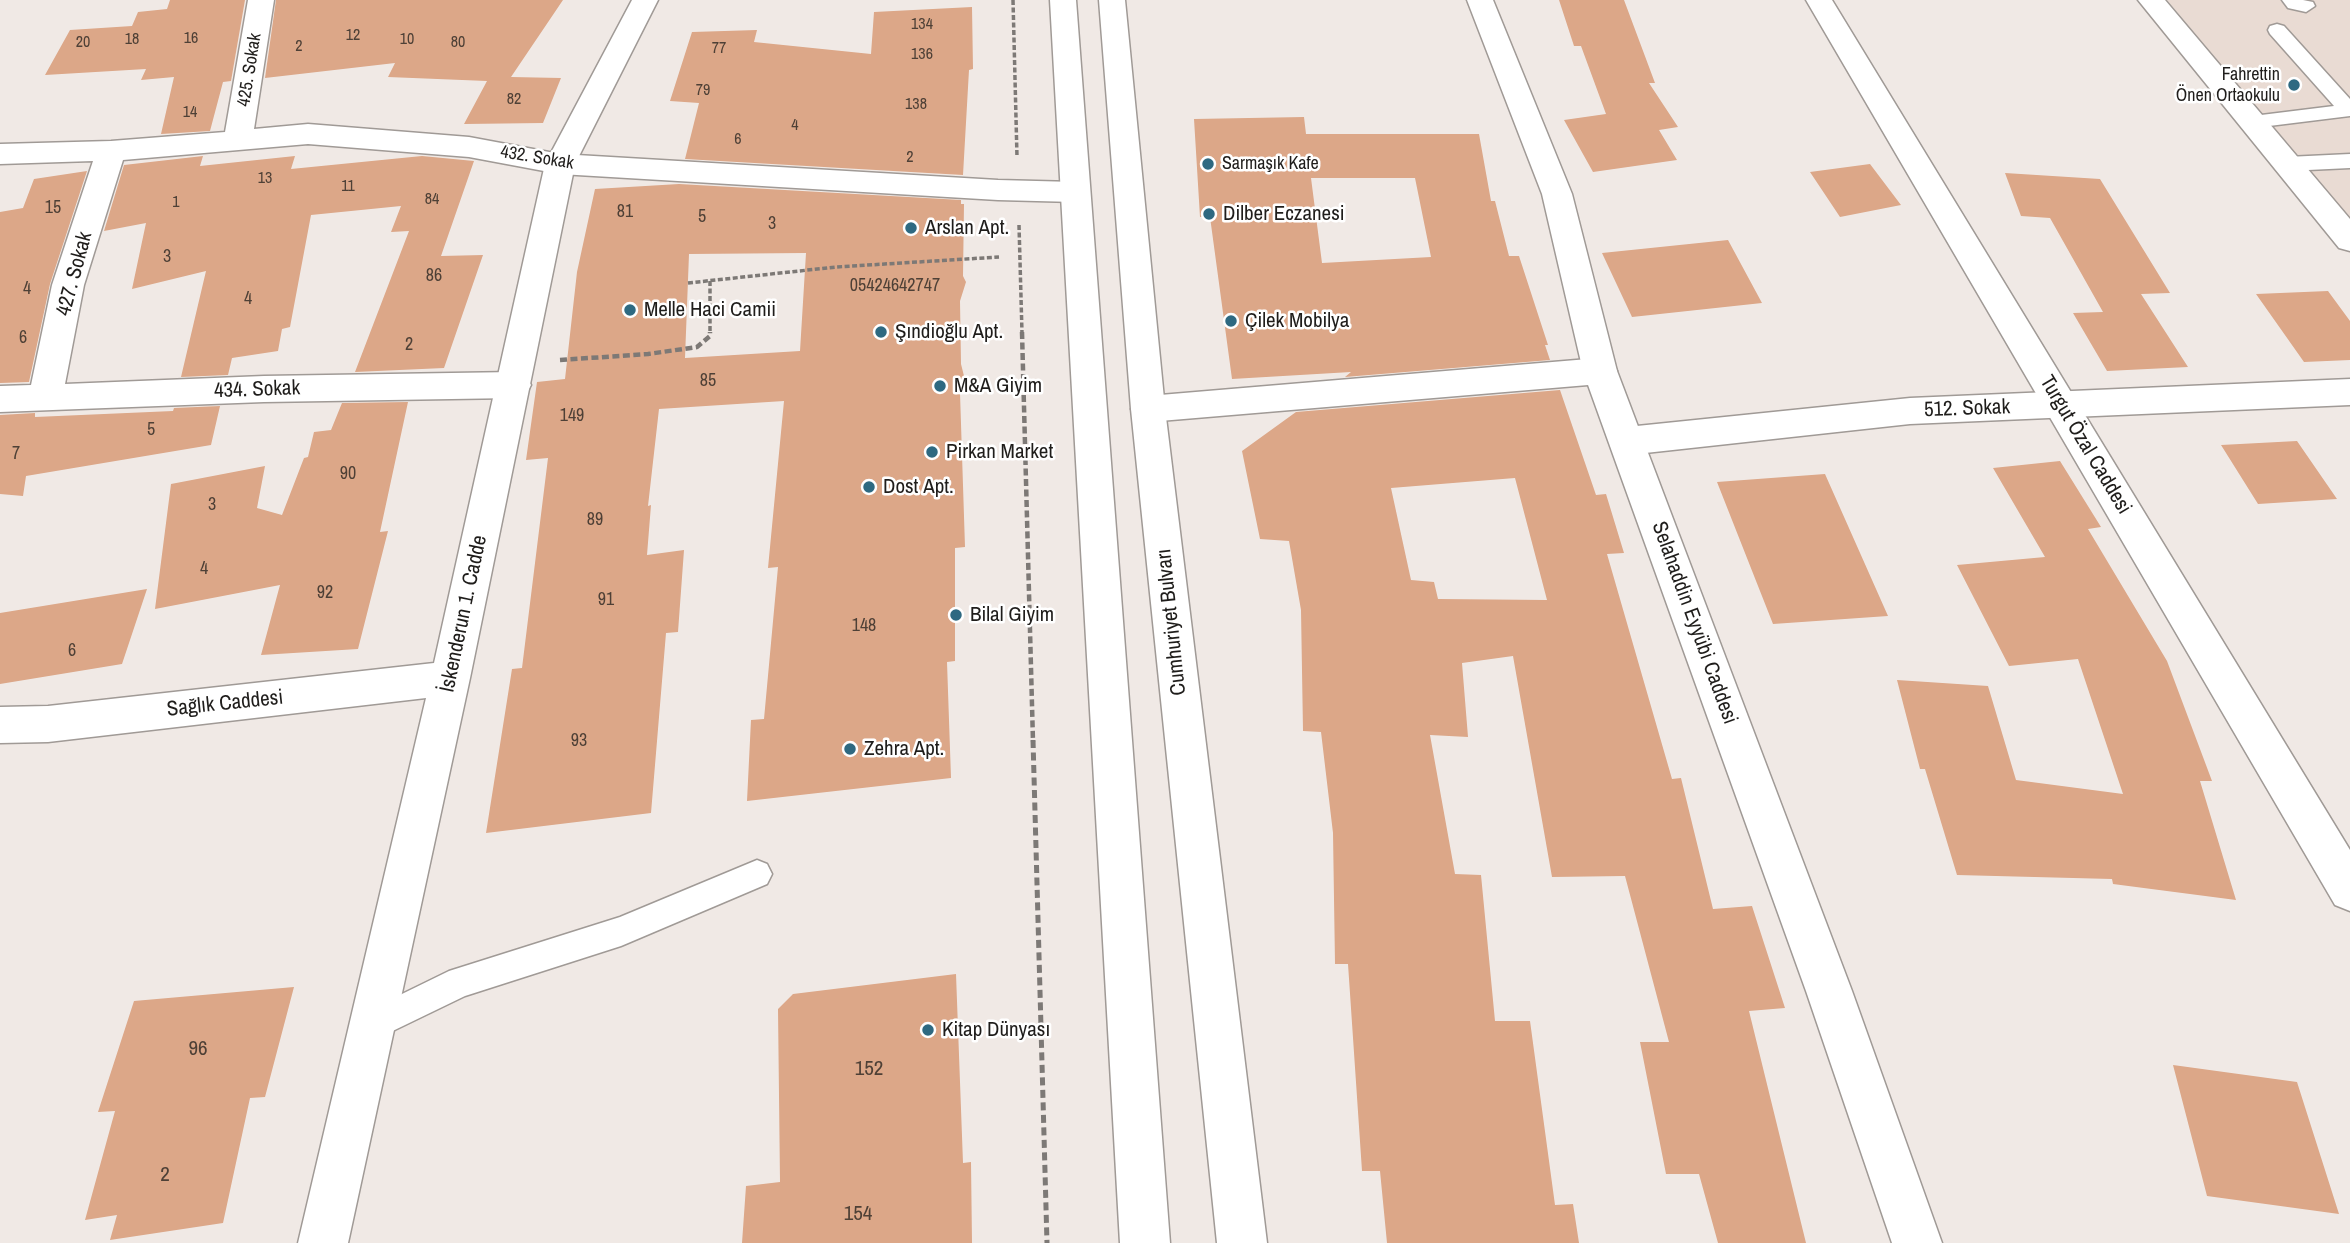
<!DOCTYPE html>
<html>
<head>
<meta charset="utf-8">
<style>
  body { margin:0 }
  canvas { display:block; background:#f0e9e5 }
</style>
</head>
<body>
<canvas width="2350" height="1243"></canvas>
<script>
const g = document.querySelector('canvas').getContext('2d');
g.lineJoin = 'round';
function fill(path, color) { g.fillStyle = color; g.fill(path, 'evenodd'); }
const poly = rows => new Path2D(rows.map(r => 'M' + r).join(''));
function stroke(path, color, width, dash) { g.strokeStyle = color; g.lineWidth = width; g.lineCap = dash ? 'butt' : 'round'; g.setLineDash(dash || []); g.stroke(path); }
function drawText(font, color, halo, rows, align = 'center') {
  g.font = font + ' "Archivo Narrow",sans-serif'; g.lineWidth = 5; g.setLineDash([]); g.textBaseline = 'middle'; g.strokeStyle = halo; g.fillStyle = color; for (const [text, x, y, turn = 0] of rows) {
    g.save(); g.translate(x, y); g.rotate((+turn || 0) * Math.PI / 180); g.textAlign = isNaN(turn) ? turn : align; if (halo) g.strokeText(text, 0, 0); g.fillText(text, 0, 0); g.restore();
  }
}
const built = poly([
  [2167,0,2350,0,2350,219,2262,114]
]);
const building = poly([
  [170,0,245,0,231,81,223,82,210,131,161,134,174,77,141,80,146,69,45,75,70,30,132,26,138,12,167,9],
  [276,0,563,0,511,77,561,78,543,123,464,124,487,81,388,77,395,63,265,78],
  [1559,0,1624,0,1655,83,1649,83,1678,127,1659,130,1677,160,1593,172,1564,120,1606,114,1581,46,1574,46],
  [972,7,973,69,969,70,963,175,685,159,699,103,670,101,692,32,757,30,754,42,871,54,874,12],
  [1304,117,1306,134,1479,134,1491,201,1495,201,1509,256,1519,256,1548,345,1545,345,1550,360,1345,377,1351,372,1232,379,1210,217,1200,217,1194,119],
  [1311,178,1415,178,1431,257,1322,263],
  [203,156,200,166,295,156,291,169,422,156,474,161,441,256,483,255,444,368,355,372,409,231,391,232,401,206,311,215,290,327,282,329,278,351,232,358,228,375,181,377,206,271,132,289,146,223,104,231,124,165],
  [1870,164,1901,205,1840,217,1810,172],
  [87,171,50,284,29,382,0,383,0,212,23,208,34,179],
  [2005,173,2100,179,2170,293,2141,294,2188,367,2107,371,2073,313,2103,312,2050,218,2021,216],
  [679,184,961,200,961,204,964,204,963,276,966,282,960,301,961,364,966,384,960,393,965,547,955,548,955,661,947,662,951,778,747,801,751,720,764,719,778,567,768,568,784,401,659,409,648,506,651,505,647,555,684,550,678,632,666,633,651,813,486,833,512,669,522,668,548,458,526,460,537,382,565,379,577,272,595,189],
  [806,253,800,351,685,358,689,254],
  [1728,240,1762,303,1632,317,1602,253],
  [2328,291,2350,321,2350,360,2304,362,2256,294],
  [1560,390,1596,495,1606,494,1624,553,1607,554,1672,779,1681,778,1713,909,1752,906,1785,1008,1749,1011,1806,1243,1718,1243,1699,1174,1666,1174,1640,1042,1669,1042,1625,876,1552,877,1513,656,1462,663,1468,737,1430,735,1455,874,1481,875,1495,1021,1530,1021,1555,1205,1573,1204,1579,1243,1387,1243,1380,1171,1362,1171,1348,964,1335,964,1333,833,1321,732,1303,731,1301,610,1289,541,1260,539,1242,451,1296,412],
  [1515,478,1547,600,1438,599,1434,582,1411,580,1391,488],
  [408,402,380,532,388,531,358,649,261,655,280,585,155,609,171,484,265,466,257,508,282,515,304,458,308,457,314,432,331,430,342,403],
  [220,406,211,445,26,476,23,496,0,494,0,415,35,413,35,417,173,411,174,408],
  [2297,441,2337,499,2258,504,2221,445],
  [2060,461,2101,527,2088,529,2167,661,2212,781,2200,781,2236,900,2113,884,2112,879,1957,875,1925,769,1920,769,1897,680,1988,686,2016,780,2123,794,2078,659,2009,666,1957,565,2045,557,1993,468],
  [1825,474,1888,616,1773,624,1717,482],
  [147,589,122,664,0,684,0,613],
  [956,974,963,1163,971,1162,972,1243,742,1243,746,1186,780,1182,778,1009,793,994],
  [294,987,265,1097,250,1098,223,1223,110,1240,117,1215,85,1220,115,1111,98,1112,134,1001],
  [2173,1065,2297,1082,2339,1214,2207,1196]
]);
const pathFar2 = poly([
  [1013,0,1017,157],
  [1019,225,1022,333],
  [710,281,710,333],
  [688,283,836,267,999,257]
]);
const pathFar1 = poly([
  [1022,332,1033,742],
  [560,360,648,354,697,347,710,336,710,332]
]);
const path = poly([
  [1033,740,1047,1243]
]);
const service = poly([
  [2282,0,2303,0,2313,2,2315,6,2306,12,2288,8,2282,0],
  [2277,24,2284,26,2350,99,2350,116,2253,128,2246,127,2243,122,2246,117,2253,116,2334,106,2270,34,2268,30,2270,26,2277,24],
  [2350,154,2350,168,2287,171,2280,169,2277,164,2280,159,2287,157,2350,154],
  [757,860,767,864,772,874,767,884,621,946,465,996,372,1041,361,1036,356,1025,361,1014,449,971,620,917,757,860]
]);
const minor = poly([
  [248,0,274,0,254,129,308,124,469,137,560,154,998,180,1075,182,1086,185,1090,192,1086,199,1075,202,998,200,560,174,469,157,308,144,123,160,84,285,65,384,264,376,514,372,526,376,531,385,526,394,514,398,264,402,0,412,0,386,31,385,52,285,93,161,0,164,0,144,111,141,225,132,248,0],
  [1600,358,1612,362,1617,371,1612,380,1600,384,1148,422,1136,418,1131,409,1136,400,1148,396,1600,358],
  [2350,379,2350,405,1910,424,1627,455,1615,451,1609,441,1615,431,1627,427,1910,398,2350,379]
]);
const tertiary = poly([
  [632,0,658,0,575,164,470,678,348,1243,298,1243,426,698,48,742,0,743,0,707,48,706,434,663,545,164,632,0],
  [1467,0,1493,0,1572,194,1617,371,1852,991,1942,1243,1892,1243,1806,991,1583,371,1542,194,1467,0],
  [1806,0,1832,0,2350,850,2350,911,2335,905,1806,0],
  [2138,0,2165,0,2350,219,2350,251,2339,248,2138,0]
]);
const primary = poly([
  [1050,0,1076,0,1170,1243,1120,1243,1050,0],
  [1099,0,1125,0,1165,409,1267,1243,1217,1243,1131,409,1099,0]
]);
const markers = [
  [2294,85,7,"#2e6981"],
  [1208,164,7,"#2e6981"],
  [1209,214,7,"#2e6981"],
  [911,228,7,"#2e6981"],
  [630,310,7,"#2e6981"],
  [1231,321,7,"#2e6981"],
  [881,332,7,"#2e6981"],
  [940,386,7,"#2e6981"],
  [932,452,7,"#2e6981"],
  [869,487,7,"#2e6981"],
  [956,615,7,"#2e6981"],
  [850,749,7,"#2e6981"],
  [928,1030,7,"#2e6981"]
];
const farNumbernames = [
  ["134",922,25],
  ["12",353,36],
  ["16",191,39],
  ["18",132,40],
  ["10",407,40],
  ["20",83,43],
  ["80",458,43],
  ["2",299,47],
  ["77",719,49],
  ["136",922,55],
  ["79",703,91],
  ["82",514,100],
  ["138",916,105],
  ["14",190,113],
  ["4",795,126],
  ["6",738,140],
  ["2",910,158],
  ["13",265,179],
  ["11",348,187],
  ["84",432,200],
  ["1",176,203]
];
const farStreetnames = [
  ["425. Sokak",250,70,-81],
  ["432. Sokak",537,158,9]
];
const farPoinames = [
  ["Fahrettin",2280,75],
  ["Önen Ortaokulu",2280,96],
  ["Sarmaşık Kafe",1222,164,"left"]
];
const numberNames = [
  ["15",53,208],
  ["81",625,212],
  ["5",702,217],
  ["3",772,224],
  ["3",167,257],
  ["86",434,276],
  ["05424642747",895,286],
  ["4",27,289],
  ["4",248,299],
  ["6",23,338],
  ["2",409,345],
  ["85",708,381],
  ["149",572,416],
  ["5",151,430],
  ["7",16,454],
  ["90",348,474],
  ["3",212,505],
  ["89",595,520],
  ["4",204,569],
  ["92",325,593],
  ["91",606,600],
  ["148",864,626],
  ["6",72,651],
  ["93",579,741]
];
const poiNames = [
  ["Dilber Eczanesi",1223,214],
  ["Arslan Apt.",925,228],
  ["Melle Haci Camii",644,310],
  ["Çilek Mobilya",1245,321],
  ["Şındioğlu Apt.",895,332],
  ["M&A Giyim",954,386],
  ["Pirkan Market",946,452],
  ["Dost Apt.",883,487],
  ["Bilal Giyim",970,615],
  ["Zehra Apt.",864,749],
  ["Kitap Dünyası",942,1030]
];
const streetNames = [
  ["427. Sokak",75,274,-75],
  ["434. Sokak",257,390,-2],
  ["512. Sokak",1967,409,-2],
  ["Turgut Özal Caddesi",2085,445,59],
  ["İskenderun 1. Cadde",464,614,-78],
  ["Cumhuriyet Bulvarı",1172,622,-96],
  ["Selahaddin Eyyübi Caddesi",1694,623,70],
  ["Sağlık Caddesi",225,704,-6]
];
const nearNumbernames = [
  ["96",198,1049],
  ["152",869,1069],
  ["2",165,1175],
  ["154",858,1214]
];
fill(built, '#e9dbd3');
fill(building, '#dca788');
stroke(service, '#a09a96', 3);
stroke(minor, '#a09a96', 3);
stroke(tertiary, '#a09a96', 3);
stroke(primary, '#a09a96', 3);
stroke(pathFar2, '#7d7976', 3.5, [5, 2.5]);
stroke(pathFar1, '#7d7976', 4.5, [7, 3.5]);
stroke(path, '#7d7976', 5, [8, 4.5]);
fill(service, '#fff');
fill(minor, '#fff');
fill(tertiary, '#fff');
fill(primary, '#fff');
for (const [x, y, r, color] of markers) { const dot = new Path2D(); dot.arc(x, y, r, 0, 2 * Math.PI); g.fillStyle = color; g.fill(dot); stroke(dot, '#fff', 2.5); }
drawText('16px', '#4e4036', null, farNumbernames);
drawText('18px', '#1f1d1b', '#fff', farStreetnames);
drawText('18px', '#1f1d1b', '#fff', farPoinames, 'right');
drawText('18px', '#4e4036', null, numberNames);
drawText('21px', '#1f1d1b', '#fff', poiNames, 'left');
drawText('21px', '#1f1d1b', '#fff', streetNames);
drawText('21px', '#4e4036', null, nearNumbernames);
</script>
</body>
</html>
